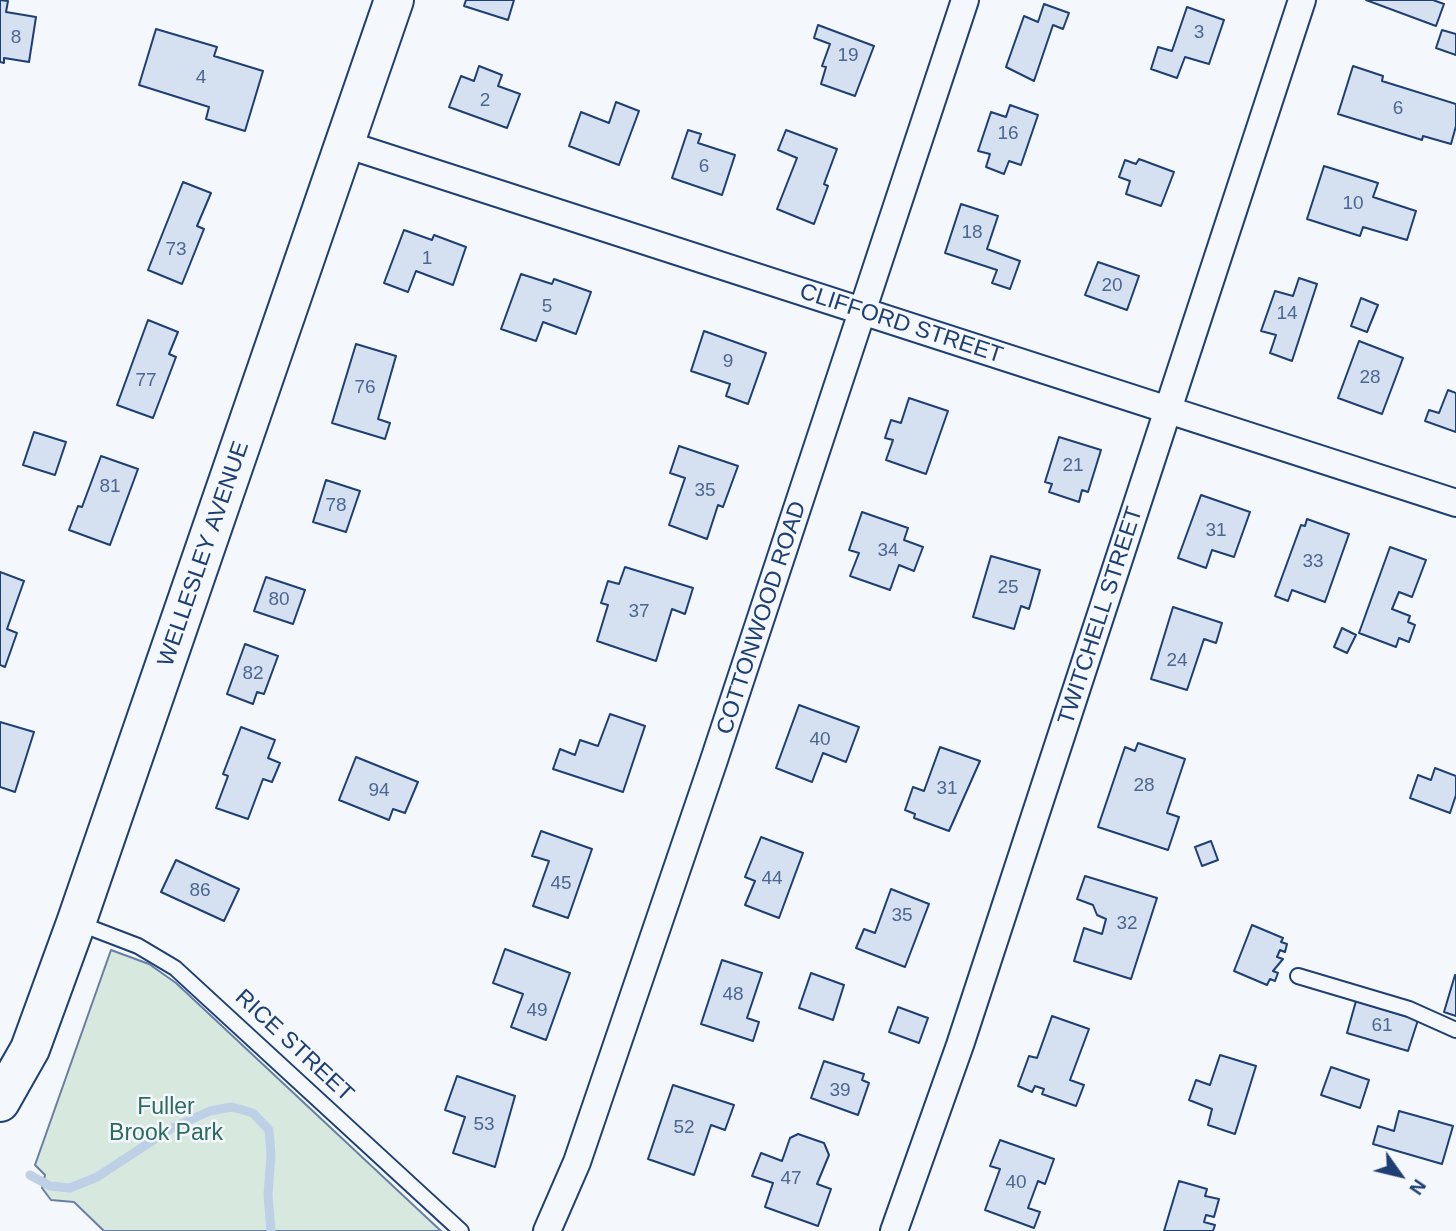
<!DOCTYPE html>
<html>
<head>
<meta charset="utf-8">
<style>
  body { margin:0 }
  #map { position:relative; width:1456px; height:1231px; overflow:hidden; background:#f4f7fb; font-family:Arial,sans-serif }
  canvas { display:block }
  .north { position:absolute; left:1365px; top:1140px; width:70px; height:70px; -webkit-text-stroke:5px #f4f7fb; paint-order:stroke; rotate:124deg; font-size:19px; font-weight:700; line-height:28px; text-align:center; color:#1d3f73 }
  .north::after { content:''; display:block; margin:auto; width:24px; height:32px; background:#1d3f73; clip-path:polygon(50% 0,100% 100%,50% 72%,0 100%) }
</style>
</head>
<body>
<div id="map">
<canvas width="1456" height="1231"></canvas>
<div class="north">N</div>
</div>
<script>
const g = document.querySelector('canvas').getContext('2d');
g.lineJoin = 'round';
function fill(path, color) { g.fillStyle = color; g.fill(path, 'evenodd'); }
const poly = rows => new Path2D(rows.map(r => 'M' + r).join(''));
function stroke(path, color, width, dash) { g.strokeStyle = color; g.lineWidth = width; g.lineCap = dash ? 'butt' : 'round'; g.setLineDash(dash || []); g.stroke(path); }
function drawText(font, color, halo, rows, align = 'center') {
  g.font = font + ' Arial,sans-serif'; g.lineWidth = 5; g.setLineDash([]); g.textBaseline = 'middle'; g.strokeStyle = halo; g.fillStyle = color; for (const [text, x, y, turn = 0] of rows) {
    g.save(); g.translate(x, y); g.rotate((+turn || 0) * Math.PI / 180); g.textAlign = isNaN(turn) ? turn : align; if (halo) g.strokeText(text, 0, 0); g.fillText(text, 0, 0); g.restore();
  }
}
const green = poly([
  [111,950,149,964,176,983,441,1231,104,1231,74,1202,51,1200,42,1188,45,1175,35,1165,111,950]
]);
const stream = poly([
  [30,1175,50,1186,70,1188,97,1177,172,1128,210,1111,232,1107,253,1113,269,1130,271,1155,268,1195,271,1231]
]);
const building = poly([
  [0,0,8,1,6,12,36,17,29,62,4,58,4,63,0,62,0,0],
  [466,0,514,0,508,20,464,6,466,0],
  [1366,0,1433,0,1444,4,1436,26,1366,0],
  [1044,4,1069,13,1063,29,1053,25,1034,81,1006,67,1024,16,1038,22,1044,4],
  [1187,7,1224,20,1209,64,1185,57,1177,78,1151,69,1158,47,1172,51,1187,7],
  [818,25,874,46,855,96,821,84,826,67,822,66,830,44,814,38,818,25],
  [156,29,217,47,214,56,263,71,245,131,206,119,209,107,139,85,156,29],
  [1442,30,1456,34,1456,55,1436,48,1442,30],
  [479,66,502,75,498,86,520,94,507,128,449,107,461,76,474,81,479,66],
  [1353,66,1383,76,1382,81,1456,104,1456,126,1451,144,1423,136,1422,140,1338,114,1353,66],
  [616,102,639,111,619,165,569,146,581,112,609,123,616,102],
  [1010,105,1038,115,1021,165,1009,161,1004,174,986,167,990,154,978,151,991,112,1006,117,1010,105],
  [688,130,701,134,698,143,735,155,722,195,672,178,688,130],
  [786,130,837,149,824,184,828,186,814,224,777,209,797,158,778,150,786,130],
  [1139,159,1174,172,1161,206,1126,194,1130,181,1119,177,1125,160,1136,164,1139,159],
  [1324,166,1378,183,1373,197,1416,211,1407,240,1363,227,1360,236,1307,219,1324,166],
  [183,182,211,193,197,226,204,229,182,284,148,270,183,182],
  [961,204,998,216,987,249,1020,261,1010,289,992,283,997,270,945,253,961,204],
  [404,230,432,240,434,235,466,247,453,285,416,271,408,292,384,283,404,230],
  [1098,262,1139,276,1127,310,1085,295,1098,262],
  [521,274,552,284,554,279,591,292,576,334,543,322,536,341,501,329,521,274],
  [1299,278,1317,284,1292,361,1270,353,1276,335,1261,331,1275,291,1293,296,1299,278],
  [1361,298,1378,305,1367,332,1351,326,1361,298],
  [148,320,178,332,169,354,176,357,153,418,117,405,148,320],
  [704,331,766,353,748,404,726,396,730,384,691,371,704,331],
  [1359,341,1403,358,1382,414,1338,398,1359,341],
  [356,344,396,356,378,419,390,423,385,439,332,423,356,344],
  [1448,390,1456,393,1456,432,1425,421,1429,410,1439,413,1448,390],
  [909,398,948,411,926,474,886,460,893,440,885,438,891,420,901,423,909,398],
  [34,432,66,442,55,475,23,465,34,432],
  [1059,437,1101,450,1088,492,1082,490,1079,502,1049,492,1052,484,1045,482,1059,437],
  [679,446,738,466,723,507,718,505,707,539,669,525,685,478,670,473,679,446],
  [101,456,138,469,110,545,69,530,78,506,82,507,101,456],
  [326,480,360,491,346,532,313,522,326,480],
  [1201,495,1250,512,1234,557,1212,550,1206,568,1178,558,1201,495],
  [862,512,908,528,904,540,923,547,914,571,899,565,890,590,850,576,859,553,849,550,862,512],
  [1307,519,1349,534,1325,602,1292,590,1288,601,1275,596,1301,525,1305,526,1307,519],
  [1390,547,1426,560,1412,597,1399,592,1392,609,1410,616,1408,622,1415,625,1409,642,1399,638,1396,647,1359,633,1390,547],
  [991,556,1040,570,1029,609,1021,606,1014,629,973,617,991,556],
  [625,567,693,588,685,614,672,609,656,661,597,641,608,605,601,603,608,581,619,584,625,567],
  [0,572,24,581,7,629,17,633,5,667,0,665,0,572],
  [266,577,305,590,293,624,254,611,266,577],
  [1173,607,1222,623,1216,643,1204,639,1187,690,1151,679,1173,607],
  [1342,628,1356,635,1347,653,1334,647,1342,628],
  [245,644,278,656,264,694,257,692,253,704,227,694,245,644],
  [799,705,859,727,846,762,823,753,812,782,776,768,799,705],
  [610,714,645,726,623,792,553,769,560,749,575,755,580,740,598,746,610,714],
  [0,722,34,732,15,792,0,787,0,722],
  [241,727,275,740,268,758,280,763,272,782,263,779,248,819,216,808,228,776,223,774,241,727],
  [1138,743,1185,759,1167,813,1179,817,1168,850,1098,827,1125,747,1135,751,1138,743],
  [940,747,980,761,949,831,914,818,915,814,905,810,913,787,924,791,940,747],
  [356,757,418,782,405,813,393,809,389,820,339,800,356,757],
  [1435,768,1456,776,1456,795,1450,813,1410,798,1418,775,1431,780,1435,768],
  [541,831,592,849,568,918,533,906,549,861,532,856,541,831],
  [761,837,803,853,779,918,745,905,755,881,745,877,761,837],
  [1211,841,1218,860,1202,866,1195,847,1211,841],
  [176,860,239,889,224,921,161,892,176,860],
  [1085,876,1157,898,1131,979,1074,961,1084,928,1102,934,1106,919,1097,915,1093,905,1077,899,1085,876],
  [891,889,929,904,905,967,856,948,864,929,875,933,891,889],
  [1252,925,1283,938,1281,942,1287,944,1285,952,1280,950,1277,957,1283,959,1273,971,1278,973,1275,981,1270,979,1267,985,1234,971,1252,925],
  [505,949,570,973,546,1040,511,1027,523,994,493,983,505,949],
  [722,960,762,973,747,1018,759,1022,753,1041,701,1024,722,960],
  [811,973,844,985,833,1020,799,1008,811,973],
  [1455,975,1456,976,1456,1016,1444,1012,1455,975],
  [1356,1001,1418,1020,1408,1051,1347,1033,1356,1001],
  [898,1007,928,1018,919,1043,889,1032,898,1007],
  [1052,1016,1089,1029,1070,1080,1084,1085,1076,1106,1042,1094,1044,1089,1035,1086,1032,1092,1018,1086,1029,1056,1037,1058,1052,1016],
  [1220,1055,1256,1066,1235,1134,1208,1125,1212,1109,1189,1100,1196,1080,1210,1085,1220,1055],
  [824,1061,864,1074,862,1080,869,1083,858,1115,811,1098,824,1061],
  [1331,1067,1369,1080,1360,1108,1321,1095,1331,1067],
  [457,1076,515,1096,495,1167,453,1153,465,1117,445,1110,457,1076],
  [673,1085,734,1105,725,1130,711,1125,694,1175,648,1159,673,1085],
  [1399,1111,1453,1126,1442,1164,1373,1144,1378,1126,1394,1131,1399,1111],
  [798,1134,824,1143,829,1155,817,1184,831,1189,818,1226,765,1207,773,1183,752,1176,761,1153,782,1161,790,1138,798,1134],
  [1000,1140,1054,1159,1045,1184,1038,1181,1028,1208,1040,1212,1034,1228,985,1210,1000,1169,990,1166,1000,1140],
  [1179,1181,1207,1189,1205,1196,1219,1199,1214,1217,1206,1215,1204,1222,1215,1225,1213,1231,1164,1231,1179,1181]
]);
const service = poly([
  [78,923,138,946,175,968,461,1231],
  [1298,976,1409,1009,1456,1030]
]);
const minor = poly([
  [345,144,1456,503],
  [547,1231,577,1162,713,763,965,0],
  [894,1231,960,1045,1302,0]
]);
const primary = poly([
  [0,1102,30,1049,76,923,394,0]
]);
const numberNames = [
  ["3",1199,33],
  ["8",16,38],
  ["19",848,56],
  ["4",201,78],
  ["2",485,101],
  ["6",1398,109],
  ["16",1008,134],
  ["6",704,167],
  ["10",1353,204],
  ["18",972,233],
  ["73",176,250],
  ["1",427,259],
  ["20",1112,286],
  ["5",547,307],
  ["14",1287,314],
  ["9",728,362],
  ["28",1370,378],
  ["77",146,381],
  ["76",365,388],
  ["21",1073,466],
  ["81",110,487],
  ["35",705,491],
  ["78",336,506],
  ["31",1216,531],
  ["34",888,551],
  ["33",1313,562],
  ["25",1008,588],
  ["80",279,600],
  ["37",639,612],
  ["24",1177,661],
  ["82",253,674],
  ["40",820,740],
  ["28",1144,786],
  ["31",947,789],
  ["94",379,791],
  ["44",772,879],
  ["45",561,884],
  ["86",200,891],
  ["35",902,916],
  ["32",1127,924],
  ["48",733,995],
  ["49",537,1011],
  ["61",1382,1026],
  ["39",840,1091],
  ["53",484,1125],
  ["52",684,1128],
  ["47",791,1179],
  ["40",1016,1183]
];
const streetNames = [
  ["CLIFFORD STREET",901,324,18],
  ["WELLESLEY AVENUE",204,554,-71],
  ["TWITCHELL STREET",1101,616,-72],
  ["COTTONWOOD ROAD",762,618,-72],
  ["RICE STREET",294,1046,43]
];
const parkNames = [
  ["Fuller",166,1108],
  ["Brook Park",166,1134]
];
fill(green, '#d7e8df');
stroke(green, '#687fa3', 2);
stroke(stream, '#bed0e5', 9);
fill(building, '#d5e0f0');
stroke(building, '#1d3f73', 2);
stroke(service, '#1d3f73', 18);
stroke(minor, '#1d3f73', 30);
stroke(primary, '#1d3f73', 42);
stroke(service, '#f4f7fb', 14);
stroke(minor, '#f4f7fb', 26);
stroke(primary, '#f4f7fb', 38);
drawText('19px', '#4b6792', null, numberNames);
drawText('23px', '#1d3f73', '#f4f7fb', streetNames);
drawText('23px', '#2c6c60', '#f4f7fb', parkNames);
</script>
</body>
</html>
